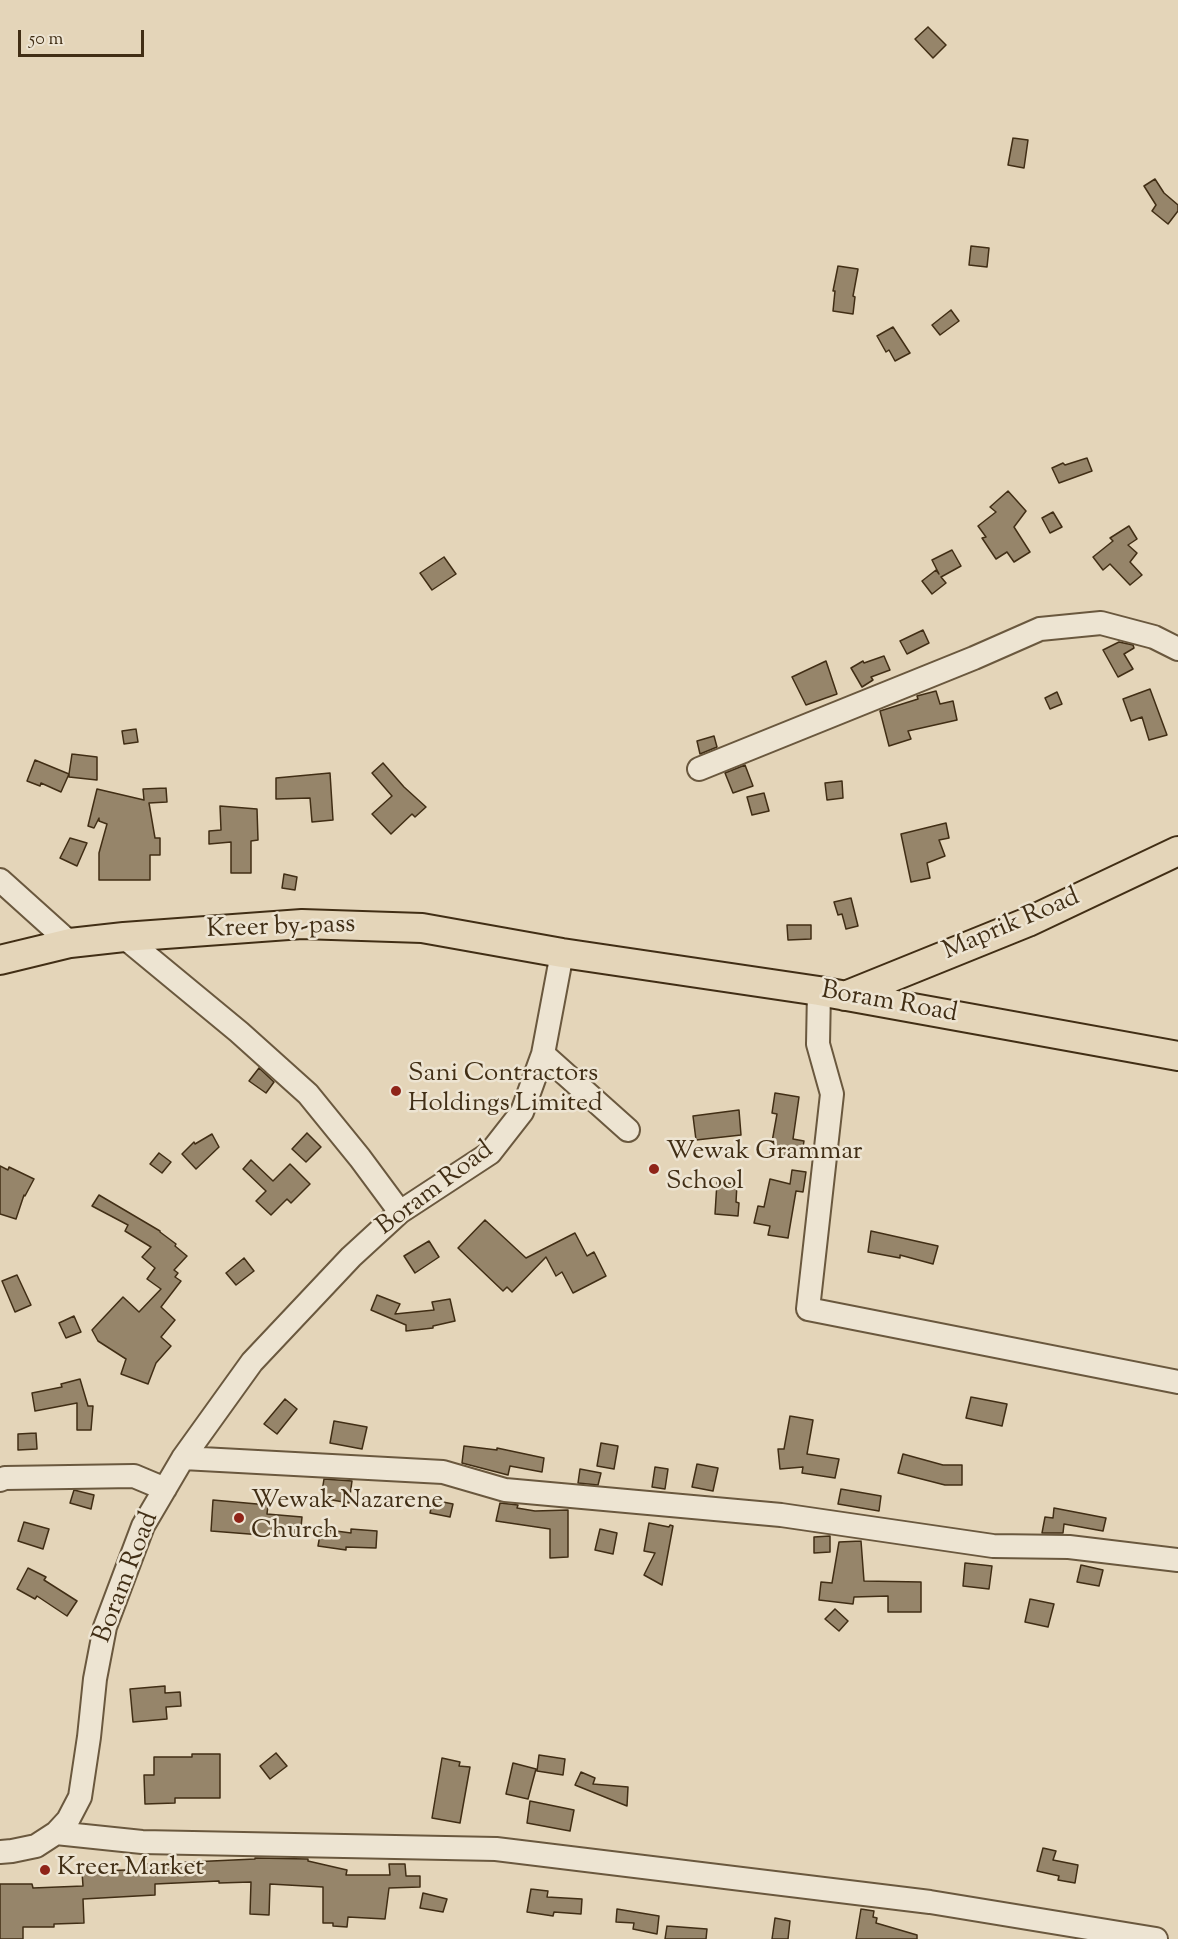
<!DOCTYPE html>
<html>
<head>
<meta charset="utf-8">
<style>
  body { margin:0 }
  #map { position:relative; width:1178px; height:1939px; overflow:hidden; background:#e4d5b9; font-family:"Sorts Mill Goudy",serif }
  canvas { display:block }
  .scale { position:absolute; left:18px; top:30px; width:126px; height:27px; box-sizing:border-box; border:3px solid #412e15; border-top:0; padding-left:8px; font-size:18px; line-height:21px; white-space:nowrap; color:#412e15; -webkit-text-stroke:4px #ede4d2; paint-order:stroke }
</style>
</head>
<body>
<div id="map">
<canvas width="1178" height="1939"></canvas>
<div class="scale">50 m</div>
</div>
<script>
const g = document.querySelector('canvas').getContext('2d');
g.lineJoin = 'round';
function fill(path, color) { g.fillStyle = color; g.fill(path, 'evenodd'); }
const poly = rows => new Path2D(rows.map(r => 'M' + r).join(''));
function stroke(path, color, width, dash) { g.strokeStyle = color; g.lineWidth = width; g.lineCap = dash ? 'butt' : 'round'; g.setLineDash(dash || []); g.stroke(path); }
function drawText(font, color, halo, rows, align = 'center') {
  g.font = font + ' "Sorts Mill Goudy",serif'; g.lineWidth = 5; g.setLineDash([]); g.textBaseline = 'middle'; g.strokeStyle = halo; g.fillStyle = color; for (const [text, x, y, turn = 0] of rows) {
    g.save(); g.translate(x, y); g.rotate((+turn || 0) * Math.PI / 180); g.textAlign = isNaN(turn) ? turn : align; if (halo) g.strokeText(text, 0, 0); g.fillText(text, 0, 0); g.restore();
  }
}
const building = poly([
  [928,27,946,45,933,58,915,39,928,27],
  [1013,138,1028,140,1024,168,1008,165,1013,138],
  [1155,179,1164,193,1178,205,1178,211,1168,224,1152,211,1156,205,1144,186,1155,179],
  [971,246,989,248,987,267,969,265,971,246],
  [838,266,858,269,853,296,855,297,853,314,833,311,835,291,833,291,838,266],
  [951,310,959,321,940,335,932,325,951,310],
  [893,327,910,353,895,361,889,350,886,352,877,336,893,327],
  [1087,458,1092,471,1059,483,1052,468,1063,463,1065,465,1087,458],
  [1008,491,1026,511,1014,527,1030,552,1014,562,1007,552,996,559,982,538,986,537,978,526,996,512,990,507,1008,491],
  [1053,512,1062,527,1050,533,1042,518,1053,512],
  [1129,526,1137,539,1128,545,1137,553,1130,562,1142,575,1130,585,1110,564,1103,570,1093,557,1113,541,1110,538,1129,526],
  [952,550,961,566,941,577,946,583,932,594,922,581,936,570,939,574,932,560,952,550],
  [444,557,456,574,432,590,420,573,444,557],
  [923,630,929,643,907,654,900,641,923,630],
  [1119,642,1133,645,1134,648,1124,654,1133,669,1118,677,1103,650,1119,642],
  [884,656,890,670,871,677,873,680,862,687,851,668,863,661,864,663,884,656],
  [826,661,837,694,806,705,792,677,826,661],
  [1150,689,1167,735,1149,740,1142,717,1131,721,1123,699,1150,689],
  [936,691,940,704,953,701,957,720,908,731,911,739,889,746,880,711,918,699,917,696,936,691],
  [1057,692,1062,704,1050,709,1045,698,1057,692],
  [136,729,138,742,124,744,122,731,136,729],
  [714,736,717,747,700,754,697,741,714,736],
  [72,754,97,757,97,780,69,777,69,774,61,792,41,783,40,786,27,781,35,760,69,774,72,754],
  [383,763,404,787,426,807,415,817,412,814,391,834,372,814,392,796,372,773,383,763],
  [745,765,753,786,733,793,725,773,745,765],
  [330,773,333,820,312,822,310,798,276,799,276,778,330,773],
  [842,781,843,798,827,800,825,783,842,781],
  [166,788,167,802,149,803,155,838,160,838,160,855,150,855,150,880,99,880,99,853,107,824,99,821,99,818,94,828,88,826,97,789,144,800,143,789,166,788],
  [764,793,769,811,752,815,747,797,764,793],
  [220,806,257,809,258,840,251,841,251,873,231,873,231,842,209,844,209,831,221,830,220,806],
  [946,823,949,838,939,840,945,856,927,863,930,878,911,882,901,834,946,823],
  [70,838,87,843,77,866,60,858,70,838],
  [284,874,297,877,295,890,282,888,284,874],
  [851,898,858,926,846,929,842,914,838,915,834,902,851,898],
  [787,925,811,925,811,939,788,940,787,925],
  [259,1068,274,1082,266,1093,249,1081,259,1068],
  [775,1093,799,1097,793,1139,804,1141,801,1159,770,1153,777,1114,772,1113,775,1093],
  [739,1110,741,1135,696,1140,693,1116,739,1110],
  [307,1133,321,1147,306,1162,292,1149,307,1133],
  [212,1134,219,1147,196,1169,182,1154,194,1142,195,1144,212,1134],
  [159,1153,171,1162,162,1173,150,1164,159,1153],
  [251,1160,273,1181,290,1164,310,1184,291,1203,287,1199,271,1215,256,1201,266,1191,243,1169,251,1160],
  [0,1166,8,1170,9,1167,34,1179,25,1196,24,1195,16,1219,0,1214,0,1166],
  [792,1170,806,1172,803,1192,796,1191,788,1238,768,1235,770,1226,754,1223,758,1206,764,1207,770,1179,790,1184,792,1170],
  [717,1182,737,1184,736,1202,739,1203,738,1216,715,1214,717,1182],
  [99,1195,160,1231,160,1232,176,1244,175,1246,187,1256,174,1270,178,1273,175,1277,181,1281,161,1307,175,1320,161,1337,171,1346,156,1363,148,1384,121,1374,126,1359,98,1341,92,1330,123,1297,139,1312,161,1289,147,1279,155,1268,142,1257,151,1247,125,1231,128,1225,92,1206,99,1195],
  [485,1220,526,1258,575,1233,587,1256,594,1252,606,1276,573,1293,562,1272,556,1276,546,1257,512,1292,507,1287,503,1291,458,1248,485,1220],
  [871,1231,938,1246,933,1264,900,1255,900,1258,868,1252,871,1231],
  [429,1241,439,1257,415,1273,404,1256,429,1241],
  [244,1258,254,1271,236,1285,226,1273,244,1258],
  [17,1275,31,1305,15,1312,2,1281,17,1275],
  [377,1295,400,1304,395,1314,434,1310,432,1302,450,1299,455,1321,433,1326,433,1328,406,1331,406,1325,371,1310,377,1295],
  [74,1316,81,1332,66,1338,59,1323,74,1316],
  [80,1379,88,1406,93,1406,91,1430,77,1430,77,1403,35,1411,32,1393,62,1387,61,1384,80,1379],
  [971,1397,1007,1404,1002,1426,966,1418,971,1397],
  [285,1399,297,1409,277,1434,264,1424,285,1399],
  [790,1416,813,1420,807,1454,839,1459,835,1478,802,1473,803,1467,780,1469,778,1449,784,1449,790,1416],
  [334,1421,367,1427,362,1449,330,1443,334,1421],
  [36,1433,37,1449,18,1450,18,1434,36,1433],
  [601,1443,618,1446,614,1469,597,1466,601,1443],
  [464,1446,497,1450,497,1448,544,1458,542,1472,510,1466,508,1475,462,1463,464,1446],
  [903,1454,943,1465,962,1465,962,1485,945,1485,898,1473,903,1454],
  [697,1464,718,1468,713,1491,692,1487,697,1464],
  [655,1467,668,1469,665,1489,652,1487,655,1467],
  [580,1469,601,1473,598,1485,578,1483,580,1469],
  [324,1479,352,1481,349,1503,321,1498,324,1479],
  [841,1489,881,1496,879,1511,838,1504,841,1489],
  [74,1490,94,1495,91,1509,70,1503,74,1490],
  [213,1500,268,1505,267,1514,302,1517,300,1538,211,1531,213,1500],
  [433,1500,453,1504,450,1517,430,1513,433,1500],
  [500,1503,518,1505,517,1508,535,1511,568,1510,568,1557,550,1558,550,1529,496,1521,500,1503],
  [1054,1508,1106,1518,1103,1531,1064,1524,1063,1533,1042,1533,1045,1517,1053,1518,1054,1508],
  [24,1522,49,1529,43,1549,18,1541,24,1522],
  [649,1523,669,1527,670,1525,673,1526,662,1585,644,1575,655,1553,644,1551,649,1523],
  [321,1529,351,1533,351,1529,377,1531,376,1548,346,1547,346,1550,318,1546,321,1529],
  [600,1529,617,1533,613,1554,595,1550,600,1529],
  [830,1536,830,1552,814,1553,814,1537,830,1536],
  [861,1541,864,1581,921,1582,921,1612,888,1612,888,1596,854,1597,853,1604,819,1600,821,1582,832,1583,839,1542,861,1541],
  [965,1563,992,1566,989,1589,963,1586,965,1563],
  [1081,1565,1103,1570,1099,1586,1077,1582,1081,1565],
  [28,1568,46,1577,44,1580,77,1601,67,1616,37,1596,35,1599,17,1589,28,1568],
  [1030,1599,1054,1604,1048,1627,1025,1622,1030,1599],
  [835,1609,848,1621,839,1631,825,1619,835,1609],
  [165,1686,165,1693,180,1692,181,1706,166,1707,167,1719,133,1722,130,1689,165,1686],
  [276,1753,287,1766,270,1779,260,1766,276,1753],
  [192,1754,220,1754,220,1798,175,1798,175,1803,145,1804,144,1775,154,1775,154,1757,192,1757,192,1754],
  [539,1755,565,1759,563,1775,537,1771,539,1755],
  [442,1758,460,1762,459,1766,470,1767,460,1823,432,1818,442,1758],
  [513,1763,536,1769,528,1799,506,1794,513,1763],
  [581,1772,595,1778,593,1784,628,1787,627,1806,575,1785,581,1772],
  [530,1801,574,1810,570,1831,527,1823,530,1801],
  [1043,1848,1056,1851,1053,1860,1078,1865,1075,1883,1058,1880,1059,1876,1037,1871,1043,1848],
  [255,1858,308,1859,308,1861,347,1870,346,1875,390,1875,389,1864,405,1864,406,1876,420,1876,420,1887,389,1888,385,1919,348,1917,347,1927,333,1926,333,1923,323,1923,323,1887,270,1884,269,1915,250,1914,251,1882,219,1883,219,1881,155,1884,155,1895,83,1899,84,1923,54,1924,54,1927,23,1927,23,1939,0,1939,0,1884,32,1884,33,1888,83,1886,82,1872,147,1869,147,1864,255,1859,255,1858],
  [531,1889,548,1891,547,1897,582,1899,581,1914,554,1912,553,1916,527,1912,531,1889],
  [423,1893,447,1899,443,1912,420,1908,423,1893],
  [617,1909,659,1916,657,1934,633,1929,634,1923,616,1922,617,1909],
  [861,1909,874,1911,873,1917,877,1918,876,1923,917,1935,917,1939,856,1939,861,1909],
  [775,1918,790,1921,788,1939,772,1939,775,1918],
  [667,1926,707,1929,706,1939,665,1939,667,1926]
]);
const minor = poly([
  [699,769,974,658,1040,629,1101,623,1154,637,1178,649],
  [0,880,70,943],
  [124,937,239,1032,308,1094,360,1158,400,1212],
  [819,991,818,1044,832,1094,808,1309,1178,1382],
  [543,1054,628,1130],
  [183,1458,443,1472,505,1490,781,1515,993,1546,1069,1547,1178,1560],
  [0,1480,5,1478,134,1476,165,1489],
  [56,1833,142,1842,496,1849,930,1902,1156,1939],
  [0,1852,12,1851,36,1846,56,1833,68,1820,80,1797,89,1737,95,1679,105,1627,143,1526,183,1458,252,1362,351,1257,400,1212,490,1153,522,1112,543,1054,562,953]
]);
const major = poly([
  [0,960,70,943,124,937,302,924,422,928,562,953,819,991,1178,1056],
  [845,996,1028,922,1178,851]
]);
const markers = [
  [396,1091,6,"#8f2418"],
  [654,1169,6,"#8f2418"],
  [239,1518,6,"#8f2418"],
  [45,1870,6,"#8f2418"]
];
const streetNames = [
  ["Maprik Road",1012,926,-23],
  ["Kreer by-pass",281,929,-2],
  ["Boram Road",889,1004,10],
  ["Boram Road",436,1190,-37],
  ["Boram Road",128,1578,-69]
];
const poiNames = [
  ["Sani Contractors",408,1076],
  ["Holdings Limited",408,1106],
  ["Wewak Grammar",666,1154],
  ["School",666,1184],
  ["Wewak Nazarene",251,1503],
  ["Church",251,1533],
  ["Kreer Market",57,1870]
];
fill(building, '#96856a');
stroke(building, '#412e15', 1.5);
stroke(minor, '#6a583e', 26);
stroke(major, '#412e15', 32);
stroke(minor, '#ede4d2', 22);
stroke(major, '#e4d5b9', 28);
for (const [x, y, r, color] of markers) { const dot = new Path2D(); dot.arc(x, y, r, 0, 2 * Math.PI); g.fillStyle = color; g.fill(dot); stroke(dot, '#ede4d2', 2); }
drawText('26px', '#412e15', '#ede4d2', streetNames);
drawText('26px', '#412e15', '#ede4d2', poiNames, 'left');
</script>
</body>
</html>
